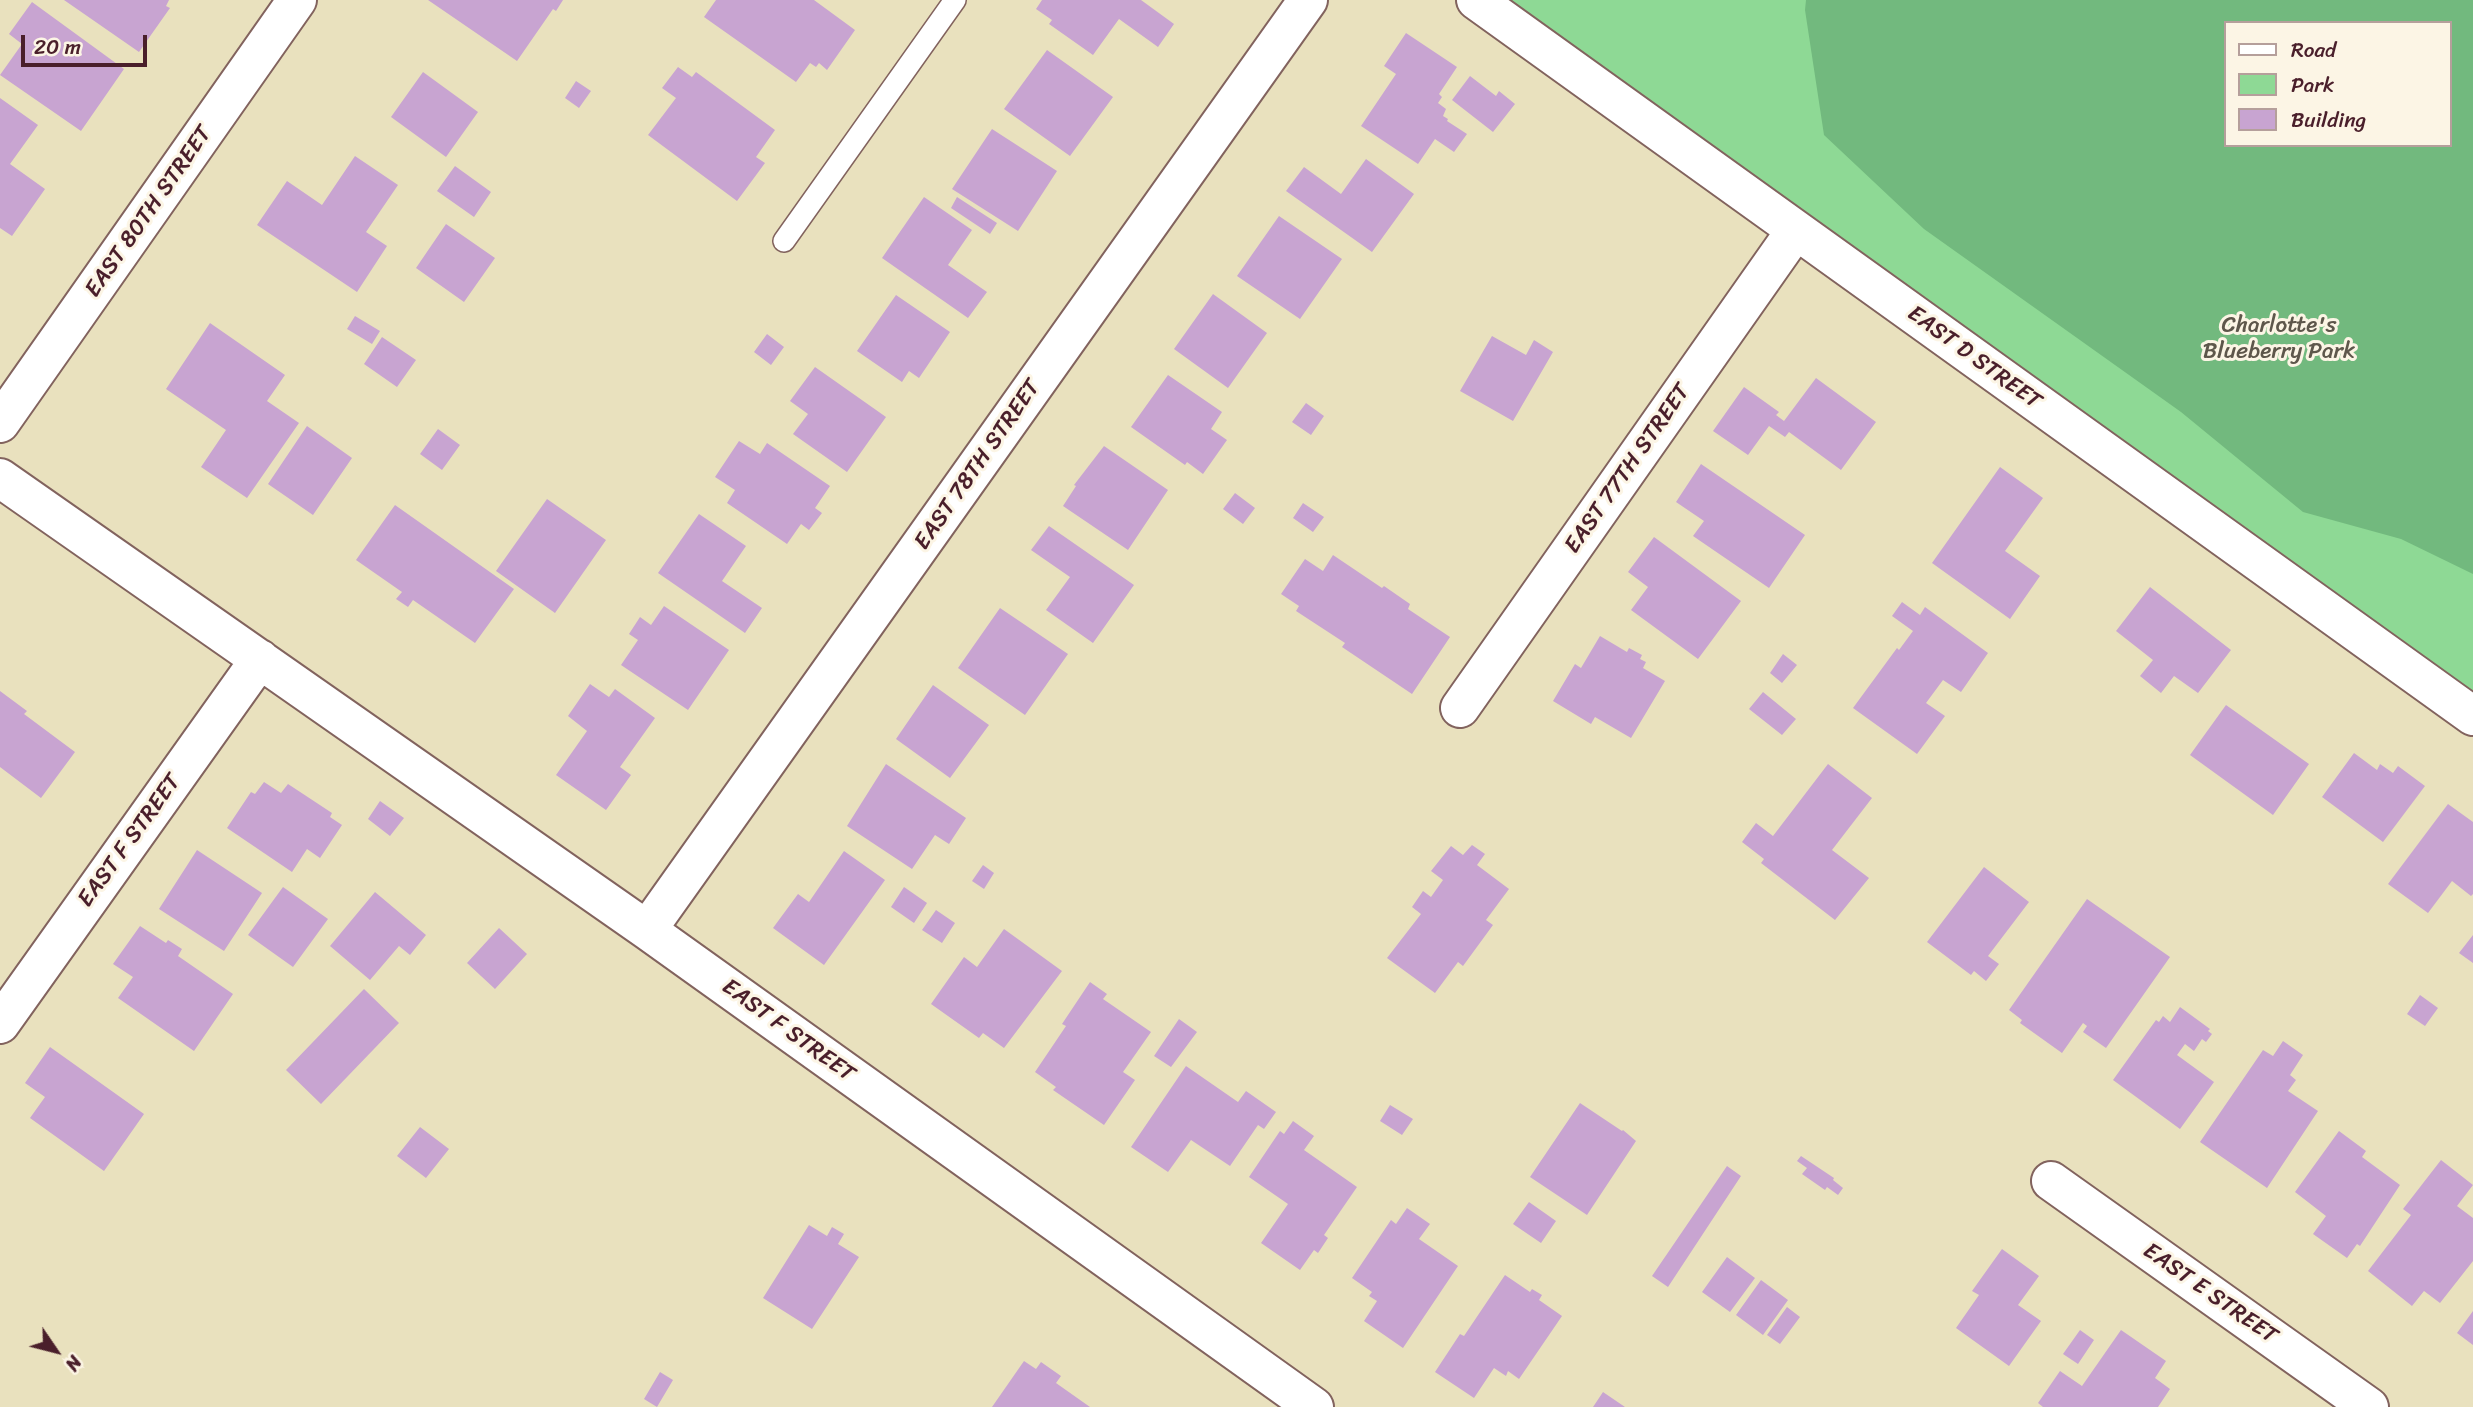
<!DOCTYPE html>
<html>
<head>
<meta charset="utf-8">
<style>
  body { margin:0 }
  #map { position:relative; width:2473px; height:1407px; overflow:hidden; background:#e9e1be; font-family:Sriracha,sans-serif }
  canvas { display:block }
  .legend { position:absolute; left:2224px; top:21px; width:228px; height:126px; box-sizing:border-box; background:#fcf5e5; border:2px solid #b59f9b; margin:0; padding:9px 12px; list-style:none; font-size:21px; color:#4a1f2b }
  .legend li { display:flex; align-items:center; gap:14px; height:35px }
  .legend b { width:35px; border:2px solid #b59f9b }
  .north { position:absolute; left:21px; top:1316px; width:70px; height:70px; -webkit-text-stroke:5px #fcf5e5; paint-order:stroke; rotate:125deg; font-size:19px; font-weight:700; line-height:28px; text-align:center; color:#4a1f2b }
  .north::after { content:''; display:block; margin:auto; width:24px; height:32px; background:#4a1f2b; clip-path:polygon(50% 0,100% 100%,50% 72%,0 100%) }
  .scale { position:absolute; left:21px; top:35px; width:126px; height:32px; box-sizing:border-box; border:4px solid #4a1f2b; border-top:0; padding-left:9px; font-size:21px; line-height:24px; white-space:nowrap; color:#4a1f2b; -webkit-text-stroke:5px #fcf5e5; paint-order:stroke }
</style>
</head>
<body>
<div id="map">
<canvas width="2473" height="1407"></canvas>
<ul class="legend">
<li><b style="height:9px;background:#fff"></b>Road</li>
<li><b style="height:19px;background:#8ed995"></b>Park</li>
<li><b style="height:19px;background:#c8a4d1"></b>Building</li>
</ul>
<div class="north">N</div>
<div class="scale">20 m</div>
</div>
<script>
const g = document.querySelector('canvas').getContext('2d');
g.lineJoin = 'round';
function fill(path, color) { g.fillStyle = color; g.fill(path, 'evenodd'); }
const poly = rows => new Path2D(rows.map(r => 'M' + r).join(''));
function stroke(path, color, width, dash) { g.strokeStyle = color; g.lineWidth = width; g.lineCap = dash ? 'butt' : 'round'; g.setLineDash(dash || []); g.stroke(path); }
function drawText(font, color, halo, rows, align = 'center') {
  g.font = font + ' Sriracha,sans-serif'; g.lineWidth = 6; g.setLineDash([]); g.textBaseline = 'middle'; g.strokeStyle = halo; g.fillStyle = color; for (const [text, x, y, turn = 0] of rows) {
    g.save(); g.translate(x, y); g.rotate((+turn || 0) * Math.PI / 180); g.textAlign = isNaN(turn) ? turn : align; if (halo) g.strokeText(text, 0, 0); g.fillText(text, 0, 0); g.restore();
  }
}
const green = poly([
  [1476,0,2473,0,2473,716],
  [2226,23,2450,23,2450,145,2226,145]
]);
const forest = poly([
  [1806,0,2473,0,2473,574,2401,539,2303,512,2181,412,1924,229,1824,135,1805,10],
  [2226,23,2450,23,2450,145,2226,145]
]);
const building = poly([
  [64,0,169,0,166,6,170,8,139,52],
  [428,0,563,0,556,11,553,9,517,61],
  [716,0,814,0,855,30,827,70,819,63,816,67,810,63,796,82,704,17],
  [1042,0,1141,0,1174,24,1158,47,1119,19,1093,55,1049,24,1052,20,1036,9],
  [32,2,124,69,81,131,0,75,22,44,9,34],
  [1406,33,1457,67,1439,94,1442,97,1438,103,1446,109,1443,116,1448,119,1447,121,1467,134,1454,152,1435,139,1418,164,1361,126,1396,74,1384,66],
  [1047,50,1113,97,1070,156,1004,109],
  [678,67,692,77,696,72,775,130,756,157,765,163,737,201,648,135,676,98,662,88],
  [423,72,478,112,446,157,391,117],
  [1470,76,1496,96,1499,91,1515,104,1493,132,1452,100],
  [576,81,591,91,579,108,565,98],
  [0,98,38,125,10,164,45,189,12,236,0,228],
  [992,129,1057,171,1018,231,952,189],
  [355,156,398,185,366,232,387,246,357,292,257,225,287,181,322,205],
  [1366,159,1414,194,1372,252,1286,191,1304,167,1341,194],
  [455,166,491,192,474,217,437,191],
  [924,197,972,230,948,265,987,292,968,318,882,258],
  [957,197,997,223,990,234,951,208],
  [1279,216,1342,259,1300,319,1237,276],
  [446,224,495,258,464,302,416,268],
  [1213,294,1267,333,1228,388,1174,349],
  [896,295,950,332,919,378,909,371,902,382,857,351],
  [355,316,380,331,372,344,347,329],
  [210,323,285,375,267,401,299,423,247,498,201,467,226,430,166,389],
  [767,334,784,347,771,365,754,352],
  [1492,336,1526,355,1534,340,1553,352,1513,421,1460,391],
  [382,337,416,360,397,387,364,364],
  [815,367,886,417,847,472,793,434,808,414,790,401],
  [1168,375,1222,412,1211,429,1227,440,1203,474,1187,462,1185,465,1131,427],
  [1816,378,1876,422,1841,470,1789,432,1785,437,1769,426,1748,455,1713,431,1744,387,1779,412,1776,415,1784,421],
  [1306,403,1324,416,1311,435,1292,422],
  [307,426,352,458,313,515,268,484],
  [438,429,460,445,442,470,420,454],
  [739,441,760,454,767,443,830,486,815,508,822,513,809,530,801,524,787,544,727,503,735,490,715,477],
  [1104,446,1168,490,1128,550,1063,506,1076,486,1074,485],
  [1701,464,1805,535,1769,588,1693,536,1704,521,1676,502],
  [2000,467,2043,498,2005,551,2040,576,2010,619,1932,563],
  [1235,493,1255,508,1243,524,1223,509],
  [547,499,606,540,555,613,496,571],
  [1303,503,1324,517,1313,532,1293,518],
  [395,505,514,589,475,643,413,600,408,607,396,599,402,592,356,560],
  [699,514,746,546,722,581,762,608,745,633,658,573],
  [1049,526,1134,585,1093,643,1046,610,1070,577,1031,550],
  [1654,537,1741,601,1698,659,1631,610,1648,587,1628,572],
  [1333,555,1382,588,1384,586,1410,604,1408,609,1450,637,1412,694,1342,647,1345,643,1296,611,1299,606,1281,594,1305,559,1323,571],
  [2150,587,2231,650,2198,693,2174,676,2161,693,2140,676,2153,660,2116,631],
  [1902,602,1920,615,1925,607,1988,653,1961,692,1943,680,1926,703,1945,716,1917,754,1853,708,1897,648,1899,650,1913,631,1892,616],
  [664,606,729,650,688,710,621,665,638,640,629,634,640,617,651,625],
  [1000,608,1068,654,1025,715,958,668],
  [1600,636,1627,652,1629,648,1642,655,1640,659,1646,662,1643,668,1665,681,1631,738,1595,717,1591,724,1553,701,1575,664,1581,668],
  [1783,654,1797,665,1782,683,1770,673],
  [590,684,609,697,615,689,655,718,620,767,631,775,606,810,556,775,587,731,568,716],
  [933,685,989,725,950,778,896,739],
  [0,691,27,711,24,714,75,752,41,798,0,767],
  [1763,692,1796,719,1782,735,1749,709],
  [2226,705,2309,764,2273,815,2190,755],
  [2354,753,2377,770,2380,764,2393,773,2398,766,2425,786,2383,842,2322,797],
  [886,764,966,818,949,844,935,835,912,869,847,826],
  [1828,764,1872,798,1832,850,1869,878,1835,920,1761,863,1764,859,1742,842,1756,823,1773,836],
  [264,782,281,793,288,784,332,813,330,817,342,825,320,858,307,849,292,872,227,828,251,792,255,794],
  [380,801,404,818,390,836,368,819],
  [2448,804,2473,822,2473,894,2471,896,2452,881,2428,913,2388,884],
  [1472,845,1485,854,1477,865,1509,889,1486,920,1493,925,1463,966,1458,962,1435,993,1387,958,1421,914,1412,907,1423,891,1431,897,1443,880,1431,871,1451,846,1463,855],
  [197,850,262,893,224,951,159,909],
  [844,851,885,880,824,965,773,928,798,894,809,902],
  [983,865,994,873,984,889,972,881],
  [1984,867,2029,902,1988,956,1999,964,1986,981,1974,971,1971,975,1927,942],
  [283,887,328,919,293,967,248,935],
  [904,887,927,903,914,923,891,907],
  [375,892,426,935,410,955,399,946,370,980,330,946],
  [2087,899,2170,957,2106,1048,2083,1032,2087,1026,2083,1023,2062,1053,2020,1023,2022,1020,2009,1010],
  [936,910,955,923,942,943,922,930],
  [140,926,166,943,168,940,182,949,178,956,233,994,194,1051,118,998,133,977,113,964],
  [499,928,527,954,495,989,467,963],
  [1004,929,1062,971,1004,1048,983,1033,979,1038,931,1004,964,957,977,967],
  [2473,935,2473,963,2459,953],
  [1090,982,1107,994,1103,999,1151,1032,1123,1072,1135,1080,1104,1125,1053,1090,1056,1087,1035,1072,1066,1026,1062,1024],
  [364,989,399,1023,321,1104,286,1070],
  [2420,995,2438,1008,2425,1026,2407,1014],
  [2180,1007,2210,1029,2208,1031,2212,1034,2206,1042,2202,1039,2194,1051,2185,1044,2177,1055,2214,1082,2180,1129,2113,1080,2156,1020,2159,1022,2163,1016,2170,1022],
  [1179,1019,1197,1032,1171,1067,1154,1056],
  [2283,1041,2303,1055,2290,1075,2296,1080,2288,1091,2318,1111,2267,1188,2200,1142,2263,1050,2273,1056],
  [50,1047,144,1114,104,1171,30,1118,45,1097,25,1083],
  [1186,1066,1238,1102,1246,1091,1276,1112,1264,1129,1258,1125,1230,1166,1191,1140,1168,1172,1131,1147],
  [1580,1103,1622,1131,1623,1130,1636,1141,1587,1215,1530,1177],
  [1390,1105,1413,1119,1402,1135,1380,1121],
  [1293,1121,1314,1136,1304,1150,1357,1187,1324,1235,1328,1238,1318,1253,1314,1250,1300,1270,1261,1243,1288,1204,1249,1177,1280,1131,1284,1134],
  [420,1127,449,1149,426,1178,397,1156],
  [2339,1131,2366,1151,2362,1157,2400,1185,2360,1246,2357,1244,2347,1258,2313,1234,2326,1216,2295,1192],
  [1801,1156,1834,1178,1833,1180,1843,1188,1838,1195,1827,1187,1825,1190,1802,1174,1807,1168,1797,1161],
  [2441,1160,2473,1185,2457,1206,2473,1218,2473,1261,2440,1303,2424,1291,2412,1306,2368,1271,2411,1215,2403,1209],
  [1727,1166,1741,1176,1668,1287,1652,1276],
  [1529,1202,1556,1221,1541,1243,1513,1224],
  [1407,1208,1430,1224,1419,1239,1458,1266,1403,1348,1364,1321,1377,1301,1369,1296,1372,1292,1352,1278,1391,1220,1396,1224],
  [809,1225,827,1236,832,1227,844,1234,838,1244,859,1257,812,1329,763,1298],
  [2002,1249,2039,1276,2018,1305,2041,1321,2009,1366,1956,1328,1979,1295,1972,1291],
  [1727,1257,1755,1278,1730,1312,1702,1292],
  [1505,1275,1530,1292,1532,1289,1542,1295,1539,1300,1562,1316,1519,1379,1508,1371,1506,1376,1494,1368,1474,1398,1435,1372,1460,1334,1464,1336],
  [1761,1280,1788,1300,1763,1335,1736,1315],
  [1787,1307,1800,1317,1780,1344,1767,1335],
  [2473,1311,2473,1345,2457,1333],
  [2080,1330,2094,1340,2078,1364,2063,1354],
  [2121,1330,2166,1361,2155,1378,2170,1389,2158,1407,2043,1407,2038,1403,2060,1371,2082,1386],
  [1024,1361,1036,1369,1041,1362,1061,1376,1056,1383,1090,1407,992,1407],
  [660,1372,673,1380,657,1407,644,1399],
  [1603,1392,1625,1407,1593,1407]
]);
const lane = poly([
  [784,241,955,0]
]);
const street = poly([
  [1476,0,2473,716],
  [0,423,297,0],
  [0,478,647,930,1314,1407],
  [1460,708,1796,230],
  [647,930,1308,0],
  [0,1024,260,659],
  [2051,1181,2369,1407]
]);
const streetNames = [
  ["EAST 80TH STREET",149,212,-55],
  ["EAST D STREET",1974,358,36],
  ["EAST 78TH STREET",978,465,-55],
  ["EAST 77TH STREET",1628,469,-55],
  ["EAST F STREET",130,841,-54],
  ["EAST F STREET",788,1031,36],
  ["EAST E STREET",2210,1294,35]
];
const parkNames = [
  ["Charlotte's",2279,326],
  ["Blueberry Park",2279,352]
];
fill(green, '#8ed995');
fill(forest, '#72b97e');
fill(building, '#c8a4d1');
stroke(lane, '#82635e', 24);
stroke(street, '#82635e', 42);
stroke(lane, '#fff', 21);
stroke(street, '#fff', 38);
drawText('23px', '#4a1f2b', '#fcf5e5', streetNames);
drawText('23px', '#5e574b', '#fcf5e5', parkNames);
</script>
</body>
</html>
